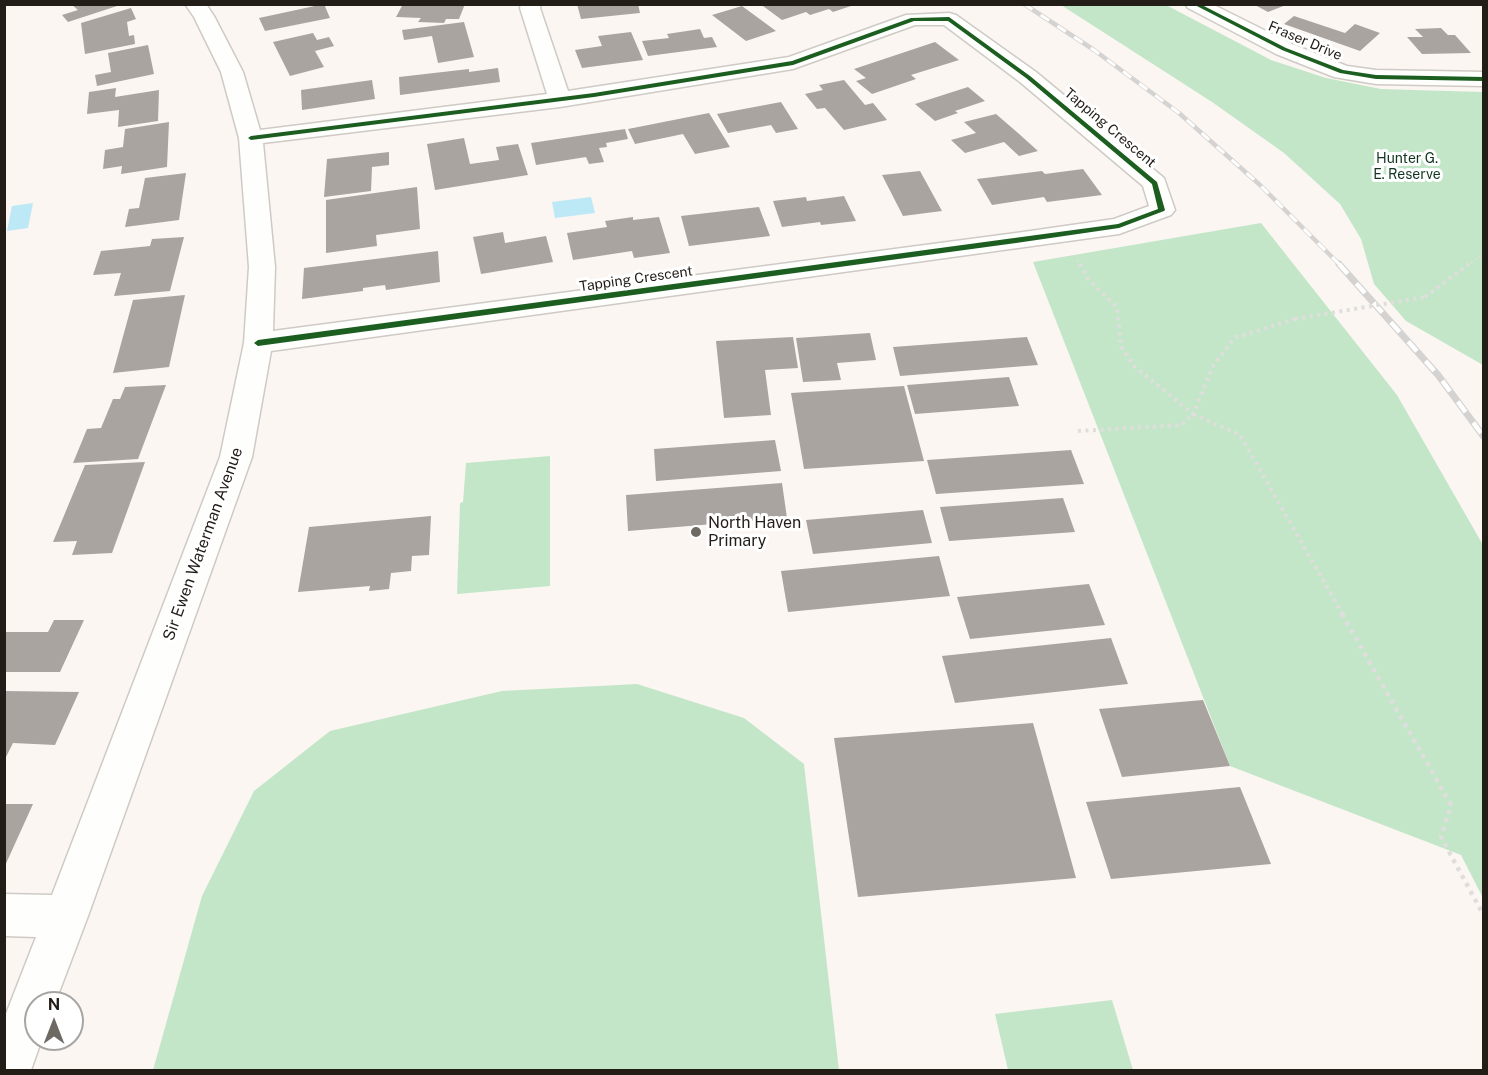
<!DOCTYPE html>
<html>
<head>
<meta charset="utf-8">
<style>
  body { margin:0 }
  #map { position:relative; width:1488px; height:1075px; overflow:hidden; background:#fbf6f1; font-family:"Public Sans",sans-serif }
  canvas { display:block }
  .frame { position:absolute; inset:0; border:6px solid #231d18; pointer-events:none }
  .north { position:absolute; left:24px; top:991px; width:60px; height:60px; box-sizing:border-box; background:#fff; border:2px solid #a7a5a3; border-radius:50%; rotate:0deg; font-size:16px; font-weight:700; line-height:24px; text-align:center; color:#231d18 }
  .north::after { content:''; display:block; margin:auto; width:21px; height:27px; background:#6f6964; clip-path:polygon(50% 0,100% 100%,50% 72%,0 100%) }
</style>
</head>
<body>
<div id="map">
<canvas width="1488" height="1075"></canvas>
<div class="frame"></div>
<div class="north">N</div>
</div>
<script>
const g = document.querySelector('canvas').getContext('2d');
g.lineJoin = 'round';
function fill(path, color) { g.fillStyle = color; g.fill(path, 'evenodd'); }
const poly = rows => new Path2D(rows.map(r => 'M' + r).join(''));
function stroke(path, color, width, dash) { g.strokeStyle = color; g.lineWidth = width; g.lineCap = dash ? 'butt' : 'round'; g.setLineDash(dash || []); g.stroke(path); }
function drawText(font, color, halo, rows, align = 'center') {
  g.font = font + ' "Public Sans",sans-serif'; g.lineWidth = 6; g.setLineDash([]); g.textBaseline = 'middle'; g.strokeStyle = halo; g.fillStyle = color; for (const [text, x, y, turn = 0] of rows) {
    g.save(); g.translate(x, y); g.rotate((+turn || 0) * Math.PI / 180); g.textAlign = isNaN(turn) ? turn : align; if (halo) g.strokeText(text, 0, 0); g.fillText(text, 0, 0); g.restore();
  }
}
const green = poly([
  [1061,5,1166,5,1271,60,1326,78,1381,89,1483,92,1483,365,1406,321,1374,284,1361,239,1340,204,1284,153,1212,102],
  [1261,223,1397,395,1483,545,1483,898,1461,855,1230,766,1033,262],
  [550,456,550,586,457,594,460,503,463,502,466,463],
  [637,684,744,718,804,764,839,1070,153,1070,202,896,254,791,330,731,502,691],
  [1112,1000,1133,1070,1008,1070,995,1014]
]);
const water = poly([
  [591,197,595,213,555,218,552,202],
  [33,203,28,228,7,231,12,206]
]);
const building = poly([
  [324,4,330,18,265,31,259,18],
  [403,4,465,4,459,19,446,19,444,23,418,22,421,18,396,17],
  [577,4,638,4,640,13,581,19],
  [768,4,854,4,854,5,833,12,829,9,810,15,806,12,782,20,763,6],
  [1253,4,1286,4,1286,5,1268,12],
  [72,5,115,5,117,6,68,22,62,15,78,10],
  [742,6,776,31,746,41,712,15],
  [131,8,136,19,127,22,129,36,134,35,135,44,85,54,81,23],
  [1294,16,1345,33,1355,24,1380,33,1360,51,1284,24],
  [464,22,474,57,438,63,432,36,404,40,402,30],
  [1441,28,1448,35,1455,35,1471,53,1422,54,1407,37,1423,37,1415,29],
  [700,29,704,38,712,37,717,47,648,56,642,41,669,38,667,34],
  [631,32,643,60,582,68,575,50,602,46,598,36],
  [313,33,317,40,329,37,334,46,315,51,324,67,290,76,273,42],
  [935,42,959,60,911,75,916,79,872,94,856,81,866,78,854,69],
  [148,45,154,74,97,86,95,75,111,72,108,53],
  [498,68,500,82,400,95,399,77,469,69,469,72],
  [372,80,375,99,302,110,301,90],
  [844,80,865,105,873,103,887,120,844,130,825,108,817,109,805,94,823,90,819,85],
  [968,87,985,101,955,111,958,113,935,121,915,104],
  [116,88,115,97,159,90,158,121,118,127,119,110,87,114,89,92],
  [781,102,798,129,776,133,771,125,728,133,717,114],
  [709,113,730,147,695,154,683,134,635,144,628,129],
  [996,114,1018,133,1038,151,1019,156,1004,142,965,153,951,140,976,133,964,122],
  [169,122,167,167,121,174,122,166,103,169,105,150,123,147,125,129],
  [625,129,628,139,606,143,607,147,599,148,604,162,589,164,586,157,536,165,531,143],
  [464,138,470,164,499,160,496,147,518,144,528,175,435,190,427,144],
  [389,152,389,165,372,167,371,191,324,197,327,159],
  [1083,169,1102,195,1047,202,1044,197,992,205,977,179,1042,171,1045,174],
  [920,171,942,211,903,216,882,175],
  [186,173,179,220,125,227,129,209,139,208,145,178],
  [417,187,420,229,376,235,377,246,326,253,326,200],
  [844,196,856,221,821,225,820,222,782,227,773,201,806,197,807,201],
  [759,207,770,236,689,246,681,216],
  [633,217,633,220,659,217,670,253,634,258,632,251,573,260,567,233,607,227,605,221],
  [503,232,505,243,546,236,553,262,481,274,473,237],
  [184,237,170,291,114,296,121,273,93,275,101,251,150,246,152,239],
  [438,251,440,282,386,290,385,285,363,288,363,291,302,299,304,268],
  [185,295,169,367,113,373,133,300],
  [870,333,876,360,837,363,841,380,803,382,796,338],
  [793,337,798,368,765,370,771,415,724,418,716,341],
  [1027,337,1038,365,900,376,893,347],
  [1009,377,1019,406,915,414,907,385],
  [166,385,138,459,73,463,87,429,101,428,113,399,120,399,125,387],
  [904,386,924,461,804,469,791,393],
  [775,440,781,471,656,481,654,449],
  [1071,450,1084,484,936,494,927,460],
  [145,462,112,553,72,555,77,541,53,542,85,465],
  [782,483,787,518,628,531,626,495],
  [1063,498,1075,532,949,541,940,507],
  [923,510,932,543,813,554,806,520],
  [431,516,429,555,412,556,411,571,391,573,389,589,369,591,370,586,298,592,309,527],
  [939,556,950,596,788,612,781,571],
  [1089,584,1105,625,970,639,957,597],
  [54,620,84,620,60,672,5,672,5,632,48,632],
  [1111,638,1128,684,955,703,942,656],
  [4,691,79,692,55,745,13,743,4,761],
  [1203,700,1230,766,1122,777,1099,709],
  [1033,723,1076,878,858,897,834,738],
  [1240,787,1271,864,1111,879,1086,802],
  [4,804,33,804,4,868]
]);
const pathFar2 = poly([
  [1077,260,1080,266],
  [1467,266,1484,253]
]);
const pathFar1 = poly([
  [1080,264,1088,279,1117,307,1121,347,1135,367,1193,414,1213,366,1234,338,1295,319],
  [1425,297,1469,264],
  [1078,431,1182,425,1193,414,1240,435,1343,615]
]);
const path = poly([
  [1342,614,1451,805,1441,837,1484,916]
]);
const minor = poly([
  [185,4,206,4,214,16,243,72,260,130,547,94,520,8,521,4,541,4,540,8,568,91,789,57,906,15,949,13,956,15,1036,72,1164,178,1175,210,1171,215,1119,234,271,351,252,457,88,916,55,1003,36,1003,36,1039,42,1039,31,1070,4,1070,4,1019,36,937,4,936,4,894,52,895,220,457,244,343,249,267,239,138,221,72,194,17,185,4],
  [915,25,944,25,1020,82,1143,186,1149,206,1114,219,1016,233,273,331,275,267,263,143,560,107,793,69,915,25],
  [1185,4,1212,4,1292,44,1347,66,1376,70,1484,72,1484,86,1376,84,1334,77,1276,54,1188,8,1185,4]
]);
const railFar1 = poly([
  [1024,4,1094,50,1179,113,1260,185,1341,266]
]);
const rail = poly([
  [1339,264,1438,375,1484,437]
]);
const pathBridge = poly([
  [1295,319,1425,297]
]);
const cycleway = poly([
  [1193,4,1200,4,1286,48,1343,70,1376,75,1484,77,1484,81,1376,79,1340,73,1282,50,1193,4],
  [949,17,1030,76,1157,182,1165,210,1164,211,1119,228,1016,243,258,346,254,343,258,340,1118,224,1158,209,1152,184,1026,78,948,21,914,21,793,65,594,97,251,140,248,138,251,136,594,93,792,61,911,18,949,17]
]);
const markers = [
  [696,532,6,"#6f6964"]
];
const farStreetnames = [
  ["Fraser Drive",1305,41,23],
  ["Tapping Crescent",1110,128,40],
  ["Tapping Crescent",636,279,-8]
];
const farParknames = [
  ["Hunter G.",1407,159],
  ["E. Reserve",1407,175]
];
const poiNames = [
  ["North Haven",708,523],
  ["Primary",708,541]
];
const streetNames = [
  ["Sir Ewen Waterman Avenue",203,544,-70]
];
fill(green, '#c3e6c9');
fill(water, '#bde8f5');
fill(building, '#aaa4a1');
stroke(minor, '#cfcac5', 3);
stroke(pathFar2, '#e0dedd', 2, [2, 3]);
stroke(pathFar1, '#e0dedd', 4, [3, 4.5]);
stroke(path, '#e0dedd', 4.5, [4, 5]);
fill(minor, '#fefefd');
stroke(railFar1, '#d5d3d2', 4.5);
stroke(rail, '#d5d3d2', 7);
stroke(railFar1, '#fff', 3, [10]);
stroke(rail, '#fff', 4.5, [13]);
stroke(pathBridge, '#e0dedd', 4, [3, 4.5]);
fill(cycleway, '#1b5e20');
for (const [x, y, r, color] of markers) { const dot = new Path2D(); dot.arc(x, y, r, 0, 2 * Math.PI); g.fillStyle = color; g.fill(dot); stroke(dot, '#fff', 2); }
drawText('14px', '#231d18', '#fff', farStreetnames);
drawText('14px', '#11351e', '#fff', farParknames);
drawText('16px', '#231d18', '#fff', poiNames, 'left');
drawText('16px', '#231d18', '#fff', streetNames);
</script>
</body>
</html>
